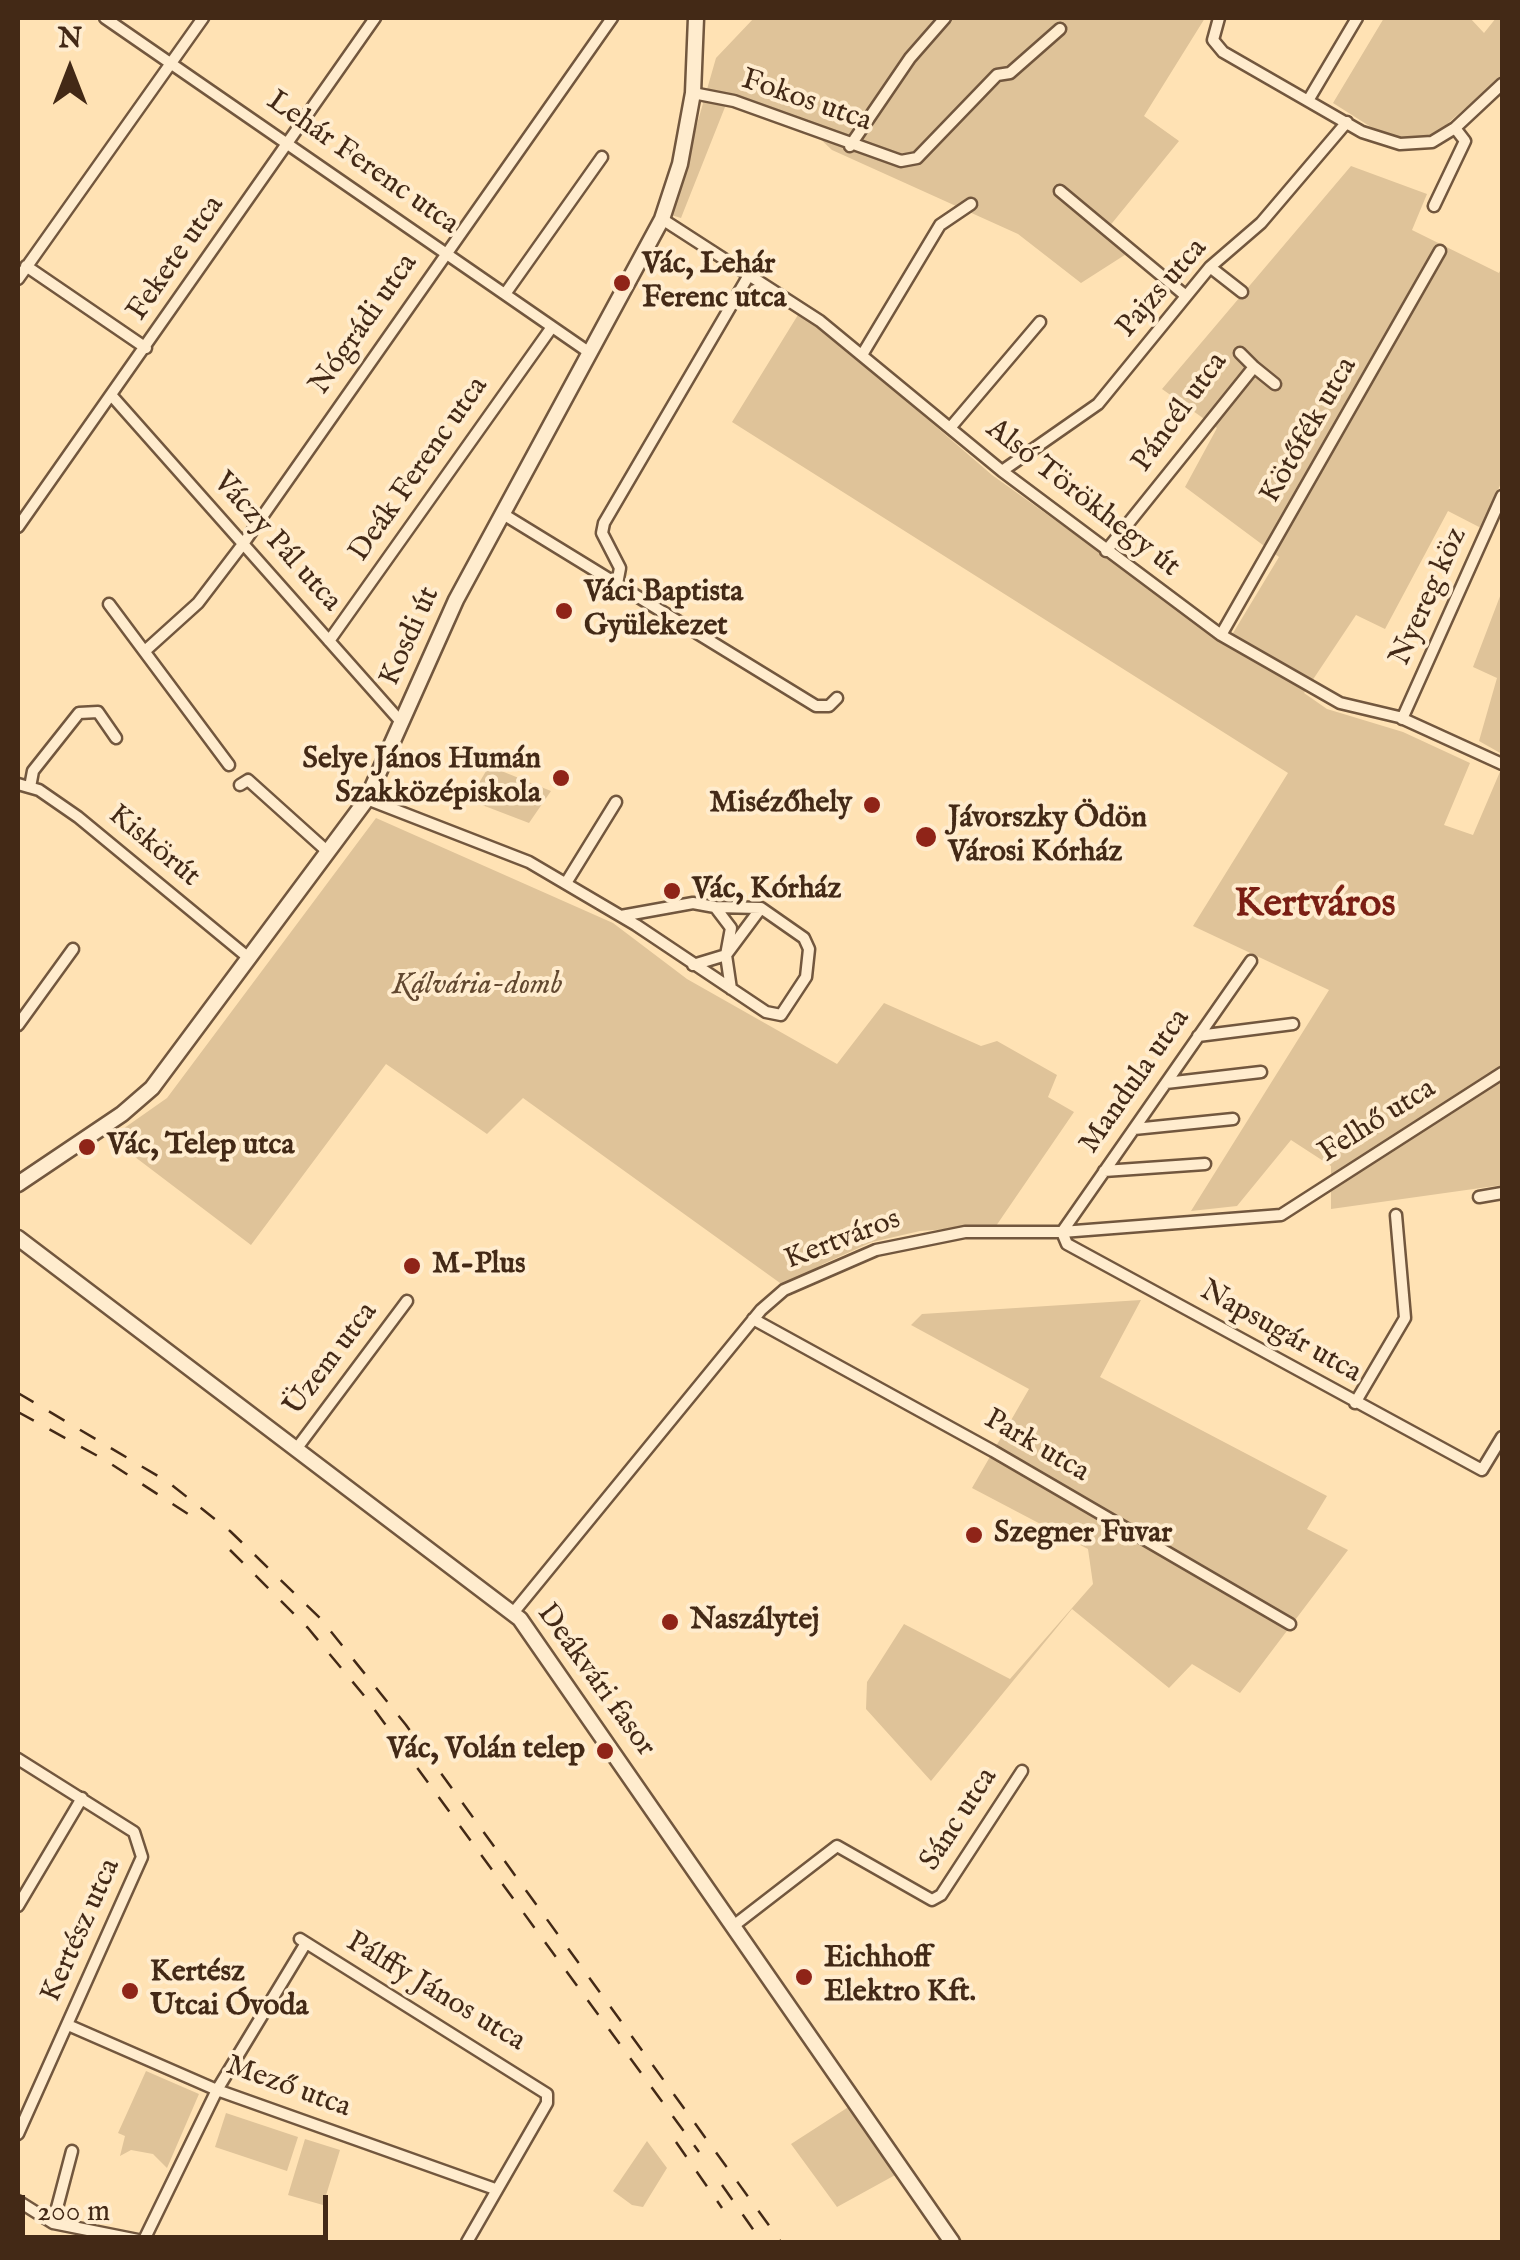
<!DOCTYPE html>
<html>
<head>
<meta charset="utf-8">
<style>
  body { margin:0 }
  #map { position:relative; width:1520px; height:2260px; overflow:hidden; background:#ffe2b4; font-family:"IM FELL English",serif }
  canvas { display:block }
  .frame { position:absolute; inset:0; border:20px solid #432916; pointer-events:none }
  .north { position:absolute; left:20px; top:20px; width:100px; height:100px; -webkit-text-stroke:8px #ffecce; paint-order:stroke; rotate:0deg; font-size:28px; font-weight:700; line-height:40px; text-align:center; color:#432916 }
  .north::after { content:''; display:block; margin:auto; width:35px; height:45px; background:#432916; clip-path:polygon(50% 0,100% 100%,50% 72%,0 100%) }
  .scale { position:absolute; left:20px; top:2195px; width:308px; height:45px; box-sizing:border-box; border:5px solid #432916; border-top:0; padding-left:12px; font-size:30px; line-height:35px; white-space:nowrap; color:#432916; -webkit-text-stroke:8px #ffecce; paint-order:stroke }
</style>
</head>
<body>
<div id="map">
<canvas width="1520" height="2260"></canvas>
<div class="frame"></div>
<div class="north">N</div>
<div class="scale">200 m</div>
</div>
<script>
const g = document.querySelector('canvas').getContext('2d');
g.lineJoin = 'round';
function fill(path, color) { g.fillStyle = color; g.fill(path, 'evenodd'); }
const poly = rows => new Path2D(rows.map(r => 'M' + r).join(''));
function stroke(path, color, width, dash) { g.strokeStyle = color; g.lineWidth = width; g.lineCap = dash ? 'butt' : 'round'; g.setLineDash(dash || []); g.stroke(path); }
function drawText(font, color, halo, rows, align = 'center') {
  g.font = font + ' "IM FELL English",serif'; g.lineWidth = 8; g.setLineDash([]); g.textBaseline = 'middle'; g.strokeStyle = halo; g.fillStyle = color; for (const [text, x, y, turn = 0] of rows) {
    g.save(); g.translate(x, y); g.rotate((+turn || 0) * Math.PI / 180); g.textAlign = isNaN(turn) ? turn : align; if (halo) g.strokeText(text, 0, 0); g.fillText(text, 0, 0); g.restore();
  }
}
const green = poly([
  [754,18,1205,18,1144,116,1179,141,1104,233,1131,251,1081,283,1018,234,832,150,817,136,727,102,681,218,671,215,716,58],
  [1384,18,1470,18,1484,33,1496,18,1502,18,1502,76,1431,138,1393,141,1333,103],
  [1351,166,1427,194,1412,230,1499,273,1502,266,1502,481,1481,528,1448,511,1385,629,1356,615,1304,693,1327,709,1403,732,1470,763,1444,825,1473,835,1502,767,1502,1185,1331,1209,1331,1166,1291,1140,1237,1206,1191,1211,1329,990,1193,926,1288,773,732,422,801,310,992,475,1227,643,1279,557,1185,487,1217,428,1162,389],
  [1502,591,1502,754,1479,741,1497,678,1473,667],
  [489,766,551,791,529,823,469,800],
  [376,818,613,923,687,979,837,1064,884,1003,981,1046,997,1041,1057,1075,1048,1097,1074,1112,996,1226,920,1231,872,1242,823,1264,787,1288,523,1098,487,1134,386,1064,251,1245,110,1138,167,1098],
  [1141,1300,1100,1377,1327,1496,1307,1529,1348,1550,1240,1693,1192,1664,1169,1688,1072,1609,931,1781,866,1709,867,1682,904,1624,1010,1679,1093,1584,1088,1549,972,1488,1029,1389,911,1325,922,1314],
  [146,2071,199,2094,167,2168,153,2154,131,2150,120,2156,125,2136,118,2133],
  [850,2106,897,2174,837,2207,791,2144],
  [226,2113,298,2137,287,2171,215,2147],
  [305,2139,340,2150,323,2205,288,2195],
  [647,2141,667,2168,643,2207,632,2205,613,2191]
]);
const minor = poly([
  [105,18,590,353],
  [1219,18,1213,40,1223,52,1362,132,1400,144,1432,142,1455,128,1502,84],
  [693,93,734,101,901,161,917,158,997,75,1010,73,1060,29],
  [1309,99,1357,18],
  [850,146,910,58,945,18],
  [1060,191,1186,296],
  [1434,206,1465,141,1455,128],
  [662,219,820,321,1002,471,1221,635,1340,703,1399,717,1502,764],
  [26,266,146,348],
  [1210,267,1242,292],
  [18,279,203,18],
  [505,294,602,157],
  [862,355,940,225,971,204],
  [1254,367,1275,384],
  [112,396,402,723],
  [950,428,1040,322],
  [1002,471,1098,404,1210,267,1261,223,1347,122],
  [503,514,816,706,829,706,837,698],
  [18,527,375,18],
  [1106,551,1254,367,1240,353],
  [617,584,620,568,602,533,604,523,749,275],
  [109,604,229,765],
  [1221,635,1440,251],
  [329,641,552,327],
  [146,650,198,603,243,544,612,18],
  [1402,719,1502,496],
  [18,784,39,790,78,817,250,959],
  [240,785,248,780,328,852],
  [30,787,33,771,79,713,98,712,116,738],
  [367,799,529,862,636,925,766,1012,781,1015,806,977,809,949,804,938,761,908,715,907],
  [566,883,616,802],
  [621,916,693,903,715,907,731,928,726,955,693,965],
  [731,989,726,955,761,908],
  [18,1025,73,949],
  [1198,1036,1293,1024],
  [1166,1083,1261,1072],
  [1134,1129,1233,1119],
  [1104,1171,1205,1164],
  [1479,1197,1502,1193],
  [1062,1232,1067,1244,1482,1470,1502,1437],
  [1062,1232,1251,961],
  [753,1319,993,1451,1290,1624],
  [1355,1403,1405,1318,1396,1215],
  [297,1448,407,1301],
  [513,1613,761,1310,784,1290,876,1250,965,1232,1062,1232,1281,1215,1502,1073],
  [18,1759,134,1832,142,1857,18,2134],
  [18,1906,82,1798],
  [732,1927,837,1846,932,1900,941,1895,1022,1771],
  [300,1939,547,2094,547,2103,467,2242],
  [68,2025,217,2090,495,2189],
  [18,2201,53,2223,143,2241],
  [53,2223,72,2151],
  [143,2242,217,2090,306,1943]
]);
const tertiary = poly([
  [18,1184,122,1114,152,1088,367,799,456,600,662,219,680,164,693,93,696,18],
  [18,1238,520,1619,952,2242]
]);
const rail = poly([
  [18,1393,168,1482,230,1531,320,1618,406,1725,781,2242],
  [18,1412,105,1460,188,1514],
  [230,1550,308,1628,366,1698,699,2152],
  [676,2142,722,2208],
  [722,2185,762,2242]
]);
const markers = [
  [622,283,10,"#8f2418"],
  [564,611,10,"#8f2418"],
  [561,778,10,"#8f2418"],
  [872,805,10,"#8f2418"],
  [926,837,12,"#8f2418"],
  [672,891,10,"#8f2418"],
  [87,1147,10,"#8f2418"],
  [412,1266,10,"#8f2418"],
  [974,1535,10,"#8f2418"],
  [670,1622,10,"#8f2418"],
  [605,1751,10,"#8f2418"],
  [804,1977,10,"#8f2418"],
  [130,1991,10,"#8f2418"]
];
const streetNames = [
  ["Fokos utca",806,102,19],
  ["Lehár Ferenc utca",362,164,35],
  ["Fekete utca",177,259,-55],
  ["Pajzs utca",1163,289,-49],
  ["Nógrádi utca",365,325,-55],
  ["Páncél utca",1181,413,-54],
  ["Kötőfék utca",1310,431,-60],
  ["Deák Ferenc utca",420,470,-55],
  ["Alsó Törökhegy út",1082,499,38],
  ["Váczy Pál utca",276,543,48],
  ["Nyereg köz",1430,597,-66],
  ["Kosdi út",411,637,-66],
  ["Kiskörút",153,847,40],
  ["Mandula utca",1136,1082,-55],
  ["Felhő utca",1378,1122,-32],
  ["Kertváros",843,1241,-21],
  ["Napsugár utca",1280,1333,29],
  ["Üzem utca",332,1360,-53],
  ["Park utca",1036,1447,30],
  ["Deákvári fasor",595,1681,54],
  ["Sánc utca",960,1820,-57],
  ["Kertész utca",82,1931,-66],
  ["Pálffy János utca",435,1993,31],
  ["Mező utca",288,2088,20]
];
const poiNames = [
  ["Vác, Lehár",642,266],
  ["Ferenc utca",642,300],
  ["Váci Baptista",584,594],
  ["Gyülekezet",584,628],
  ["Selye János Humán",541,761,"right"],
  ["Szakközépiskola",541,795,"right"],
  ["Misézőhely",852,805,"right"],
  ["Jávorszky Ödön",948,820],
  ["Városi Kórház",948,854],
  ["Vác, Kórház",692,891],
  ["Vác, Telep utca",107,1147],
  ["M-Plus",432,1266],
  ["Szegner Fuvar",994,1535],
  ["Naszálytej",690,1622],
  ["Vác, Volán telep",585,1751,"right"],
  ["Eichhoff",824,1960],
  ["Elektro Kft.",824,1994],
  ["Kertész",150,1974],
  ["Utcai Óvoda",150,2008]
];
const parkNames = [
  ["Kálvária-domb",477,987]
];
const districtNames = [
  ["Kertváros",1315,907]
];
fill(green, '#dfc399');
stroke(minor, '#72573e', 15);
stroke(tertiary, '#72573e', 19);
stroke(minor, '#ffecce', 10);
stroke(tertiary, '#ffecce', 14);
stroke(rail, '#432916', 2.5, [18, 18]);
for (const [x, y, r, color] of markers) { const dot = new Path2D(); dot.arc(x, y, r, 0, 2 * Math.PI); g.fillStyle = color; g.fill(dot); stroke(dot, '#ffecce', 4); }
drawText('30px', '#432916', '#ffecce', streetNames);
drawText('bold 30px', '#432916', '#ffecce', poiNames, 'left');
drawText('italic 30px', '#624830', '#ffecce', parkNames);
drawText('bold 40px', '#7a1f14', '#ffecce', districtNames);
</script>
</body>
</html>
